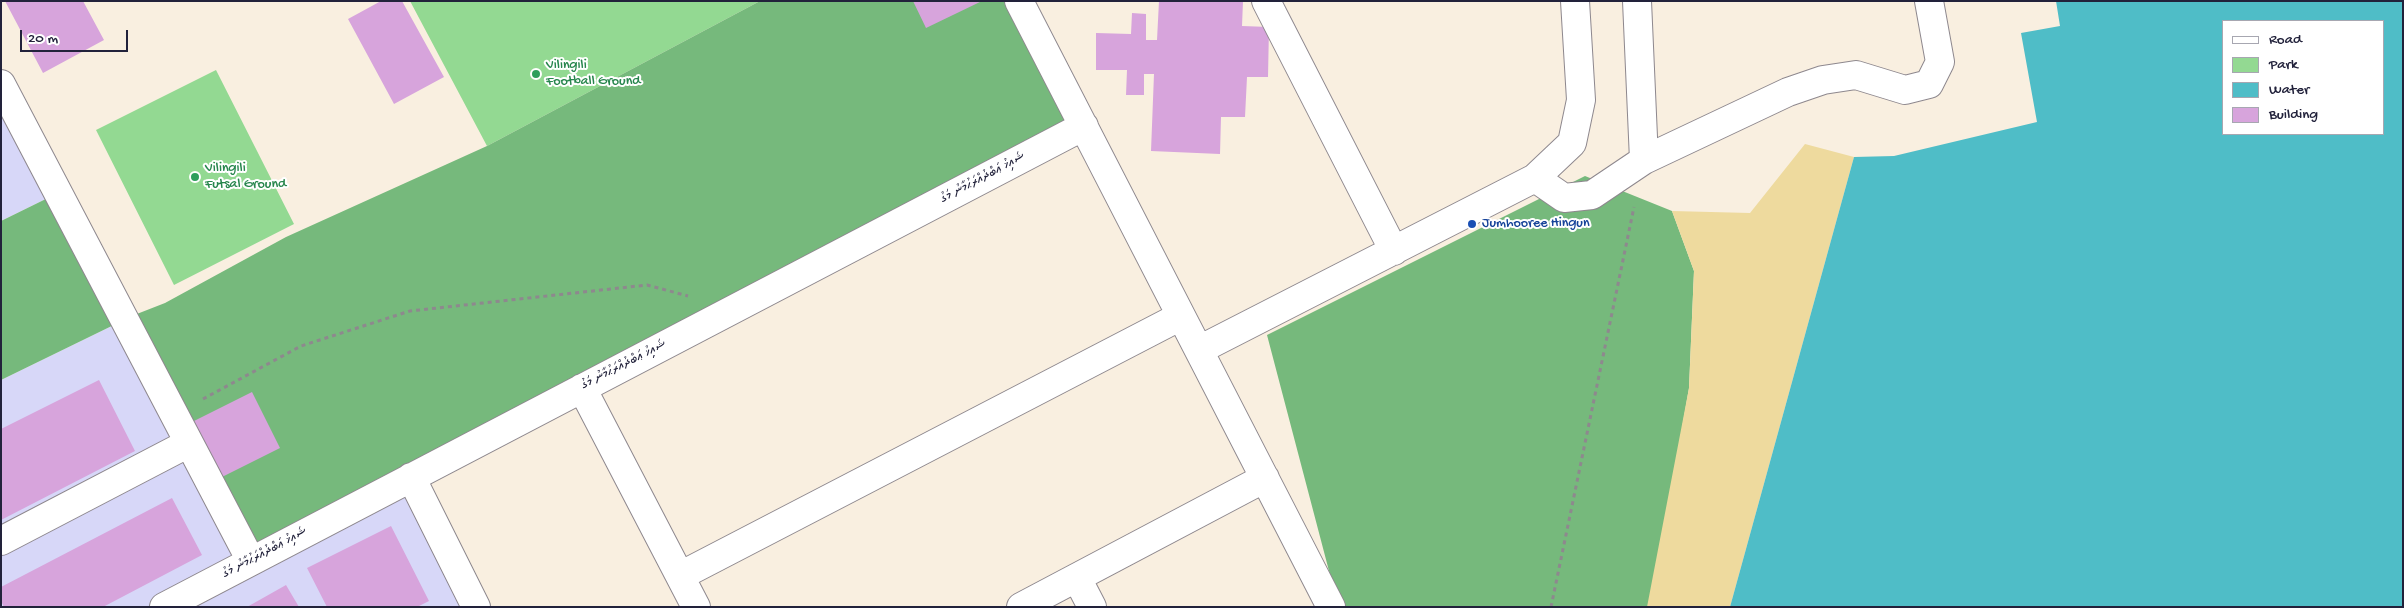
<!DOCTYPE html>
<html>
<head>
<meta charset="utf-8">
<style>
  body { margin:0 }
  #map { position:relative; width:2404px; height:608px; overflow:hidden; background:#f9efe0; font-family:"Gochi Hand",sans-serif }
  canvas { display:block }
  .frame { position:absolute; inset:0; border:2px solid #22223b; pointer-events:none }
  .legend { position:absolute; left:2222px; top:20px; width:162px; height:115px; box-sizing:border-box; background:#fff; border:1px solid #a7a7b1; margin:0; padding:6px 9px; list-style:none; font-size:15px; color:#22223b }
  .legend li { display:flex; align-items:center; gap:10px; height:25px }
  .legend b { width:25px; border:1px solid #a7a7b1 }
  .scale { position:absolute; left:20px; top:30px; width:108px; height:22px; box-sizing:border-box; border:2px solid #22223b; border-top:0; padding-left:6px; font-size:15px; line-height:18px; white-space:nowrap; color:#22223b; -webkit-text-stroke:4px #fff; paint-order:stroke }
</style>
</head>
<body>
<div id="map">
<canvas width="2404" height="608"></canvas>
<div class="frame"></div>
<ul class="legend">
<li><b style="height:6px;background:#fff"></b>Road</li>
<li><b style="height:14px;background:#93d992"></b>Park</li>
<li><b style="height:14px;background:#4fbdc7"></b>Water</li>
<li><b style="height:14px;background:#d7a4dc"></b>Building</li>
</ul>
<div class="scale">20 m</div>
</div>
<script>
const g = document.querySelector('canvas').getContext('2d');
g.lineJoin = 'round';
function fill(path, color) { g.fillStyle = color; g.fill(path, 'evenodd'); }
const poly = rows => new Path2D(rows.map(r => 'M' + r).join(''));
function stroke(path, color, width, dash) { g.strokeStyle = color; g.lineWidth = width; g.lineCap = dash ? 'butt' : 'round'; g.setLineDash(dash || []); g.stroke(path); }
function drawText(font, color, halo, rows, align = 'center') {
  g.font = font + ' "Gochi Hand","Noto Sans Thaana",sans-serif'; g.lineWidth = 4; g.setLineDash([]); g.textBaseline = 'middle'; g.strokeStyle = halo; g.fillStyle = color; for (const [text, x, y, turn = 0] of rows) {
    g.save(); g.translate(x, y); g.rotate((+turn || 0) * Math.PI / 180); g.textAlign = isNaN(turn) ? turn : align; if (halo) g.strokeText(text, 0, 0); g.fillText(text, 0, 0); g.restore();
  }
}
const built = poly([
  [1,84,58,193,1,221],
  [124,320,411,477,476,607,1,607,1,380]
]);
const green = poly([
  [410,1,760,1,487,146],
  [216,70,294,224,174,285,96,130]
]);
const forest = poly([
  [760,1,1019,1,1084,126,251,561,124,320,1,380,1,221,58,193,124,319,165,303,286,237,487,146],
  [1585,176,1672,211,1694,271,1689,388,1651,607,1342,607,1334,590,1267,335]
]);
const sand = poly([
  [1805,144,1854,157,1730,607,1647,607,1689,388,1694,271,1672,211,1750,213]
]);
const water = poly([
  [2056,1,2403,1,2403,607,1730,607,1854,157,1894,156,2037,122,2021,33,2060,26],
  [2223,21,2383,21,2383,134,2223,134]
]);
const building = poly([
  [5,1,83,1,104,40,43,73],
  [381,1,402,1,444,77,394,104,348,19],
  [913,1,982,1,926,28],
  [1159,1,1243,1,1242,26,1269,27,1268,77,1247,77,1245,117,1221,117,1220,154,1151,151,1154,74,1144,74,1144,95,1126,95,1127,70,1096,70,1096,33,1131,34,1132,13,1146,14,1146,40,1157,40],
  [99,380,135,451,1,520,1,429],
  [252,392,280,448,220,478,192,422],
  [172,498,202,555,103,607,4,607,1,601,1,587],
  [391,526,429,601,417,607,327,607,307,568],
  [286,585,299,607,247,607]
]);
const path = poly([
  [203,399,301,346,410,311,647,285,688,296],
  [1551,607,1634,207]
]);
const minor = poly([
  [1019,1,1331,607],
  [1266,1,1394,251],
  [1637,1,1644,160],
  [1,84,251,561],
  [1535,178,1564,198,1592,195,1644,160,1788,92,1823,80,1856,75,1905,90,1929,84,1940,62,1929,1],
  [1199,350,1535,178,1572,143,1581,100,1575,1],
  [582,388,696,607],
  [411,477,476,607],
  [1,541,189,443],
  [680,576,1181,316],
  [1077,578,1092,607],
  [164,607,1084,126],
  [1021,607,1265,478]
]);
const markers = [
  [536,74,5,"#2e9e5b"],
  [195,177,5,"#2e9e5b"],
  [1472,224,5,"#1a4fb4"]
];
const leisureNames = [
  ["Vilingili",546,66],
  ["Football Ground",546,82],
  ["Vilingili",205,169],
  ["Futsal Ground",205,185]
];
const streetNames = [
  ["ޝައިިޚު ޢަބްދުއްރަޙުމާނު މަގު",983,179,-28],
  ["ޝައިިޚު ޢަބްދުއްރަޙުމާނު މަގު",624,366,-27],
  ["ޝައިިޚު ޢަބްދުއްރަޙުމާނު މަގު",265,554,-28]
];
const transitNames = [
  ["Jumhooree Hingun",1482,224]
];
fill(built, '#d7d7f8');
fill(green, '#93d992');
fill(forest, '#76b97c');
fill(sand, '#eeda9e');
fill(water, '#4fbdc7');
fill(building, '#d7a4dc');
stroke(minor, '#8e888e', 30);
stroke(path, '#8e888e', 3, [4, 4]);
stroke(minor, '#fff', 28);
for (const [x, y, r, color] of markers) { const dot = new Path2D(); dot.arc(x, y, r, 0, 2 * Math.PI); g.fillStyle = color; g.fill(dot); stroke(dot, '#fff', 2); }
drawText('14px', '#27864d', '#fff', leisureNames, 'left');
drawText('14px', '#22223b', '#fff', streetNames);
drawText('14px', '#164399', '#fff', transitNames, 'left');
</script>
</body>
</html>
